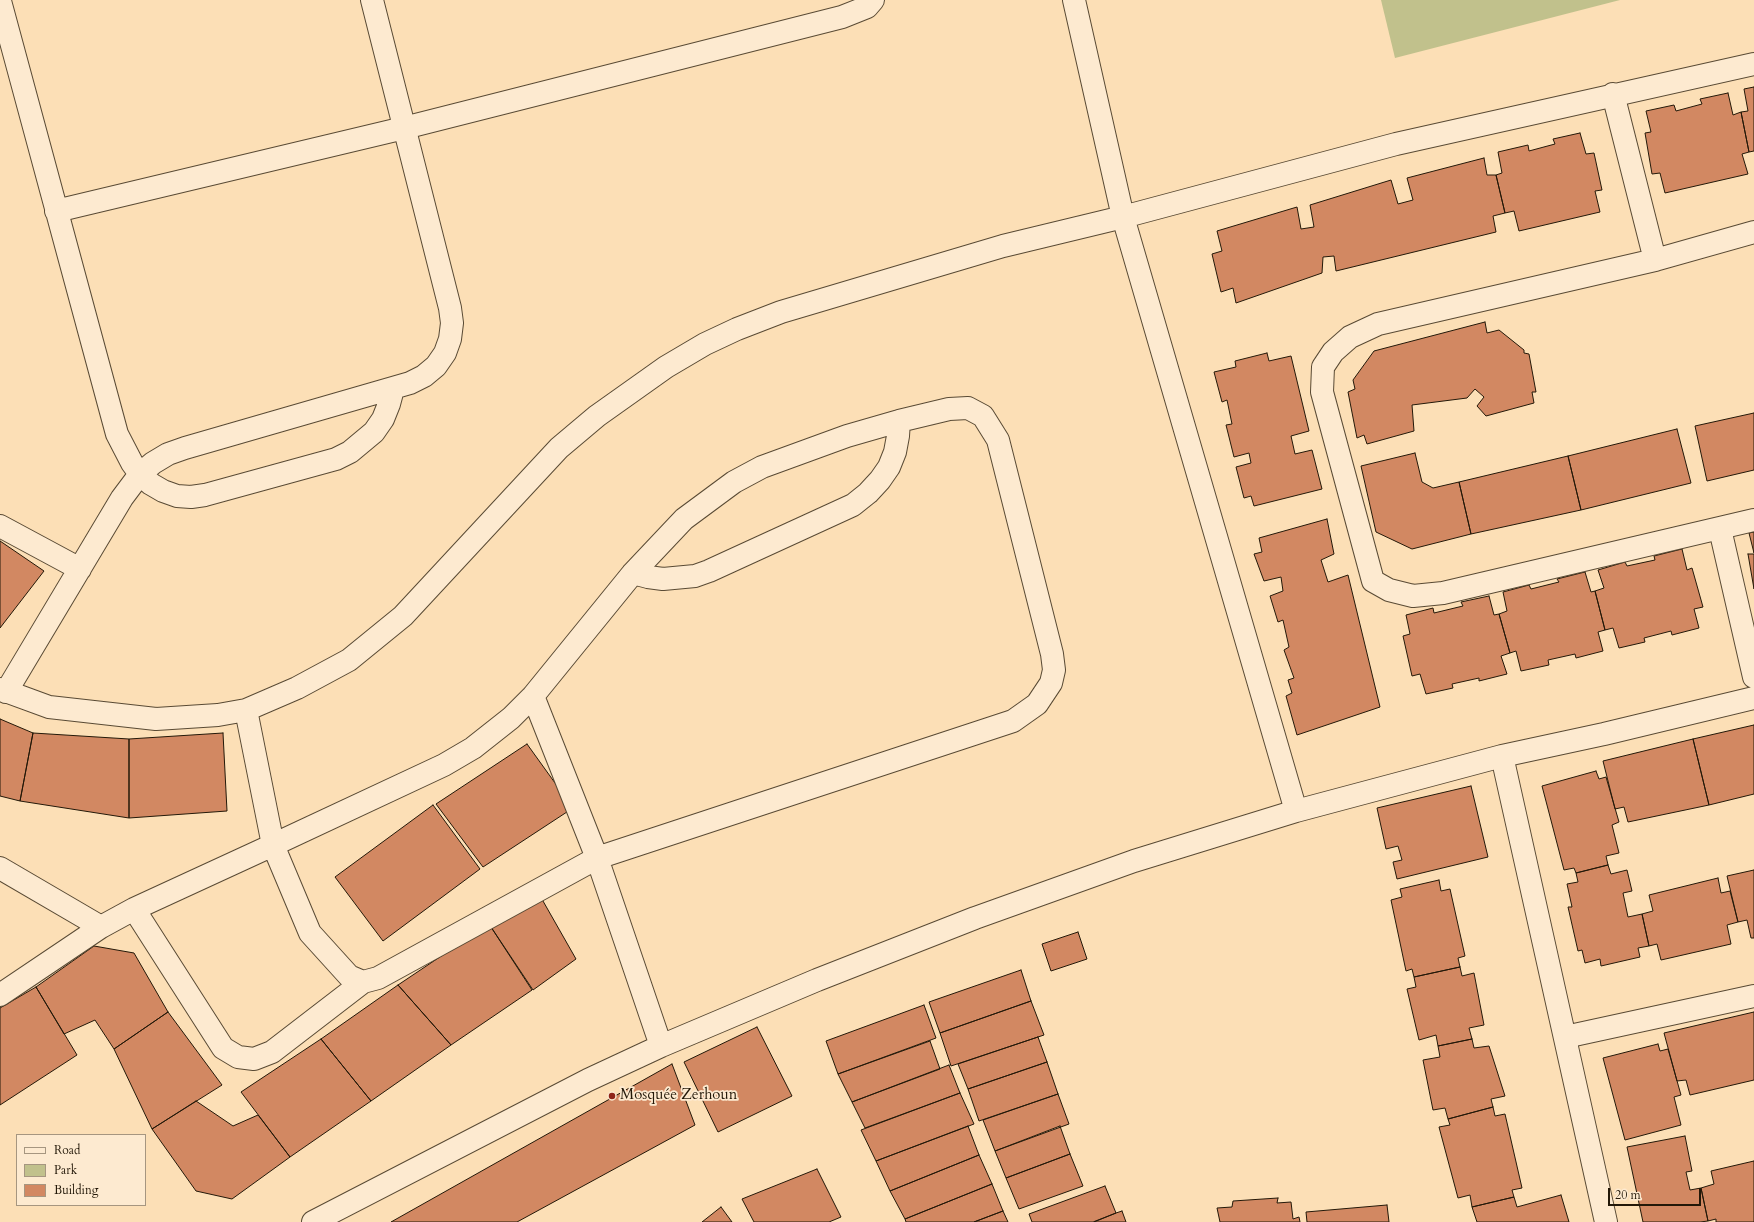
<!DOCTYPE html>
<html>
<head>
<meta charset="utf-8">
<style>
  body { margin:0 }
  #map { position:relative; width:1754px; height:1222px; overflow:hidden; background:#fcdfb6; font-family:Cardo,serif }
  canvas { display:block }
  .legend { position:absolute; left:16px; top:1134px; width:130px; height:72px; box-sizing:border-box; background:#fdead0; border:1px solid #a69680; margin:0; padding:5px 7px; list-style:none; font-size:12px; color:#231808 }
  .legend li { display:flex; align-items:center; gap:8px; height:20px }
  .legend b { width:20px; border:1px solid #a69680 }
  .scale { position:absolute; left:1608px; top:1188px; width:93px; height:18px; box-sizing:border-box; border:2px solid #231808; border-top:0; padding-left:5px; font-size:12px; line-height:14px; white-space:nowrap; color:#231808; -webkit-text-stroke:3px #fdead0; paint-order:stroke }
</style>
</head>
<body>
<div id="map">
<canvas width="1754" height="1222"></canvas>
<ul class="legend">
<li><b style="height:5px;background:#fdead0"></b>Road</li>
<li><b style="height:11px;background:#c1c18c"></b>Park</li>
<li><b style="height:11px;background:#d28862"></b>Building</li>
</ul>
<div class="scale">20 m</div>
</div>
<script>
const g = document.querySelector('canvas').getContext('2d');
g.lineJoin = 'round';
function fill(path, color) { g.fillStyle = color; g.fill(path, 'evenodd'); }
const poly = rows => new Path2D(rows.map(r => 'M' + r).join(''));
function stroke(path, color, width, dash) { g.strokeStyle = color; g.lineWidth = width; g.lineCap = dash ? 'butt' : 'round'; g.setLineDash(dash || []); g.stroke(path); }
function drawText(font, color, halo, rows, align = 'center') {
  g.font = font + ' Cardo,serif'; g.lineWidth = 3.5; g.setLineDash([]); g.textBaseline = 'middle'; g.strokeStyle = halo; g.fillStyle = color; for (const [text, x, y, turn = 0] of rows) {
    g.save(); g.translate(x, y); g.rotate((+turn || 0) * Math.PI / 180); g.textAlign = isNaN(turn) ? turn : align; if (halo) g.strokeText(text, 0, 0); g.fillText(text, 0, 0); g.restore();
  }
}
const green = poly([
  [1381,0,1620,0,1395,58]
]);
const building = poly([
  [1754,87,1754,151,1749,152,1741,112,1748,111,1744,89,1754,87],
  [1728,93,1733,115,1741,112,1749,152,1742,154,1748,174,1665,193,1660,173,1652,174,1645,133,1651,132,1646,111,1674,105,1676,111,1702,104,1700,99,1728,93],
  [1580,133,1586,154,1594,153,1602,190,1595,191,1600,212,1519,231,1514,211,1505,213,1496,175,1502,173,1498,152,1528,145,1529,151,1555,144,1553,139,1580,133],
  [1484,158,1487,175,1496,175,1505,213,1493,216,1496,232,1336,271,1334,256,1323,257,1322,273,1236,303,1233,288,1221,292,1212,254,1222,251,1217,231,1297,207,1301,229,1314,227,1310,205,1391,180,1398,204,1413,200,1407,178,1484,158],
  [1485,322,1487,333,1499,330,1524,350,1524,353,1529,354,1536,392,1532,392,1534,403,1486,416,1477,406,1484,397,1475,389,1467,398,1412,405,1414,431,1367,444,1364,435,1357,438,1348,392,1355,389,1353,380,1374,351,1485,322],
  [1267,353,1269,361,1291,356,1309,431,1291,436,1295,454,1312,450,1322,489,1254,506,1251,496,1244,498,1236,467,1251,463,1249,453,1234,457,1226,425,1232,424,1227,400,1222,402,1214,372,1236,367,1235,361,1267,353],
  [1754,413,1754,470,1707,481,1695,426,1754,413],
  [1677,429,1691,483,1581,510,1568,456,1677,429],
  [1415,453,1422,482,1433,488,1459,482,1471,534,1412,549,1376,532,1361,466,1415,453],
  [1568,456,1581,510,1471,534,1459,482,1568,456],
  [1327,519,1334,554,1321,560,1328,582,1348,575,1380,707,1297,735,1286,696,1292,693,1288,680,1294,678,1284,650,1289,647,1283,620,1278,622,1270,596,1283,591,1281,577,1264,581,1254,554,1262,552,1259,538,1327,519],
  [1754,532,1754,553,1749,533,1754,532],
  [0,541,44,571,0,628,0,541],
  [1682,549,1687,570,1692,568,1703,607,1694,609,1699,628,1672,635,1671,631,1644,638,1645,642,1619,648,1613,628,1605,630,1595,591,1604,588,1598,570,1625,562,1627,566,1655,560,1654,556,1682,549],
  [1748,554,1754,554,1754,589,1748,554],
  [1585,572,1591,592,1595,591,1605,630,1598,632,1603,651,1576,658,1575,654,1548,660,1549,665,1521,671,1516,651,1510,653,1499,614,1507,611,1503,592,1529,585,1531,589,1559,582,1557,579,1585,572],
  [1489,596,1494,615,1499,614,1510,653,1501,656,1507,674,1479,681,1479,678,1452,684,1453,688,1426,694,1420,674,1412,676,1403,636,1410,634,1406,615,1433,608,1434,613,1463,606,1461,602,1489,596],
  [0,719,33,733,20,801,0,796,0,719],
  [1754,725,1754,794,1709,805,1693,739,1754,725],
  [33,733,129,739,129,818,20,801,33,733],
  [223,733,227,811,129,818,129,739,223,733],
  [1693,739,1709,805,1628,822,1624,807,1615,809,1603,761,1693,739],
  [527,744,573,808,483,867,436,804,527,744],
  [1596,771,1599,779,1606,777,1619,822,1612,825,1619,853,1606,856,1608,865,1576,873,1574,868,1564,870,1542,786,1596,771],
  [1471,786,1488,857,1397,879,1393,862,1402,860,1398,846,1386,849,1377,808,1471,786],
  [433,805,480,869,383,941,335,877,433,805],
  [1608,865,1611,874,1627,870,1632,891,1623,893,1628,917,1642,914,1649,946,1638,948,1640,957,1601,966,1600,959,1585,963,1582,950,1578,951,1568,907,1572,907,1567,884,1578,882,1576,873,1608,865],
  [1754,870,1754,938,1751,938,1747,920,1738,922,1727,876,1754,870],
  [1718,878,1721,893,1730,891,1738,922,1727,925,1731,944,1661,960,1657,944,1649,946,1642,914,1653,911,1649,895,1718,878],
  [1439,880,1441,891,1450,889,1465,956,1458,958,1460,967,1414,977,1412,969,1406,971,1391,900,1402,897,1400,889,1439,880],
  [539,894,576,959,533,990,489,924,539,894],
  [489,924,532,990,451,1045,398,985,489,924],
  [1078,932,1087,959,1051,971,1042,944,1078,932],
  [94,946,134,953,168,1012,114,1049,95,1020,64,1034,36,987,94,946],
  [1460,967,1462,976,1474,973,1484,1025,1469,1028,1472,1039,1438,1046,1436,1035,1419,1040,1407,989,1416,987,1414,977,1460,967],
  [1021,970,1031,1001,940,1033,929,1002,1021,970],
  [398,985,451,1045,371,1101,321,1039,398,985],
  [36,987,77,1055,0,1105,0,1008,36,987],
  [1031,1001,1044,1035,951,1066,940,1033,1031,1001],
  [924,1005,936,1038,838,1074,826,1041,924,1005],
  [168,1012,222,1085,152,1129,114,1049,168,1012],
  [1754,1012,1754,1080,1690,1095,1686,1080,1677,1081,1664,1033,1754,1012],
  [757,1027,792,1096,718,1132,684,1062,757,1027],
  [1038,1037,1047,1062,968,1089,958,1064,1038,1037],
  [321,1039,371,1101,290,1157,241,1092,321,1039],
  [1472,1039,1474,1048,1489,1046,1505,1096,1491,1099,1493,1107,1448,1119,1445,1108,1433,1110,1423,1060,1440,1057,1438,1046,1472,1039],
  [930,1041,940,1069,852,1102,838,1074,930,1041],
  [1658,1044,1660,1051,1668,1049,1681,1095,1674,1097,1681,1125,1625,1140,1603,1058,1658,1044],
  [1047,1062,1058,1094,979,1121,968,1089,1047,1062],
  [672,1064,695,1125,517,1222,391,1222,672,1064],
  [949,1065,960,1093,865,1128,852,1102,949,1065],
  [960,1093,974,1124,876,1161,861,1130,960,1093],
  [1058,1094,1069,1124,995,1151,983,1120,1058,1094],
  [196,1101,233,1126,258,1115,290,1157,232,1199,196,1191,152,1129,196,1101],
  [1493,1107,1495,1116,1505,1114,1522,1188,1512,1190,1514,1197,1472,1207,1470,1195,1458,1198,1439,1127,1450,1125,1448,1119,1493,1107],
  [968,1126,979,1155,890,1191,876,1161,968,1126],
  [1060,1126,1070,1154,1006,1178,995,1151,1060,1126],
  [1685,1136,1692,1171,1686,1172,1690,1190,1701,1188,1708,1221,1700,1222,1643,1222,1627,1147,1685,1136],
  [1070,1154,1083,1186,1019,1209,1006,1178,1070,1154],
  [979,1155,992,1184,905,1219,890,1191,979,1155],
  [1754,1161,1754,1222,1716,1222,1716,1219,1708,1221,1701,1188,1714,1184,1711,1171,1754,1161],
  [817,1169,841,1217,829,1222,754,1222,742,1199,817,1169],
  [992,1184,1003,1211,974,1222,906,1222,905,1219,992,1184],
  [1105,1186,1116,1213,1093,1222,1032,1222,1029,1214,1105,1186],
  [1561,1195,1569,1222,1477,1222,1472,1207,1514,1197,1517,1207,1561,1195],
  [1278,1198,1277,1203,1291,1202,1293,1219,1299,1217,1300,1222,1220,1222,1217,1208,1232,1207,1233,1201,1278,1198],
  [1387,1205,1389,1222,1307,1222,1306,1212,1387,1205],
  [721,1207,732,1222,702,1222,721,1207],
  [1003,1211,1008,1222,974,1222,1003,1211],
  [1122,1211,1126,1222,1094,1222,1116,1213,1122,1211]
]);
const minor = poly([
  [1074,0,1123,217,1296,811],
  [0,1,117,434,132,463,140,474,151,484,163,491,177,496,191,497,205,495,336,459,350,452,374,432,383,419,389,404,393,389],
  [1613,94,1655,260],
  [56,211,404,128,842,17,867,7,873,0],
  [1754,232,1655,260,1378,324,1350,337,1333,352,1323,367,1322,392,1373,581,1389,590,1413,596,1443,593,1754,520],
  [0,526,80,569],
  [1720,529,1754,677],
  [633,573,648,577,663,579,695,576,709,571,853,505,868,493,880,480,889,467,895,452,898,436,899,421],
  [0,689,49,707,156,719,218,715,246,710,297,688,349,660,403,616,559,448,597,416,666,367,705,344,737,329,781,312,1003,246,1123,217,1396,144,1754,64],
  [6,692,122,498,140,474,153,463,168,454,185,448,410,383,424,376,436,366,445,353,450,339,452,323,450,308,372,0],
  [533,696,597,858,661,1046],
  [1502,756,1606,1222],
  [0,868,101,927],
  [134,909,223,1048,238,1057,254,1059,272,1052,363,982],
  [0,995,101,927,134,909,273,845,444,765,473,748,511,718,533,696,633,573,684,519,734,482,762,467,847,436,899,421,949,409,968,408,983,416,998,440,1052,654,1054,670,1051,683,1037,704,1013,721,597,858,378,978,363,982,349,976,310,933,273,845,246,710],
  [1565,1037,1754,996],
  [313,1222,588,1080,661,1046,817,980,975,918,1134,861,1296,811,1502,756,1604,734,1754,698]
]);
const markers = [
  [612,1096,4,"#8f2418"]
];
const poiNames = [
  ["Mosquée Zerhoun",620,1096]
];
fill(green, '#c1c18c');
fill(building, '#d28862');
stroke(building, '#231808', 1);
stroke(minor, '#594a34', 24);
stroke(minor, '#fdead0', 22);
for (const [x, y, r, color] of markers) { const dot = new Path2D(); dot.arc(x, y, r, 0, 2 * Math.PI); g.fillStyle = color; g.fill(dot); stroke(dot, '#fdead0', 1.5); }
drawText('15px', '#231808', '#fdead0', poiNames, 'left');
</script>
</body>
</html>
